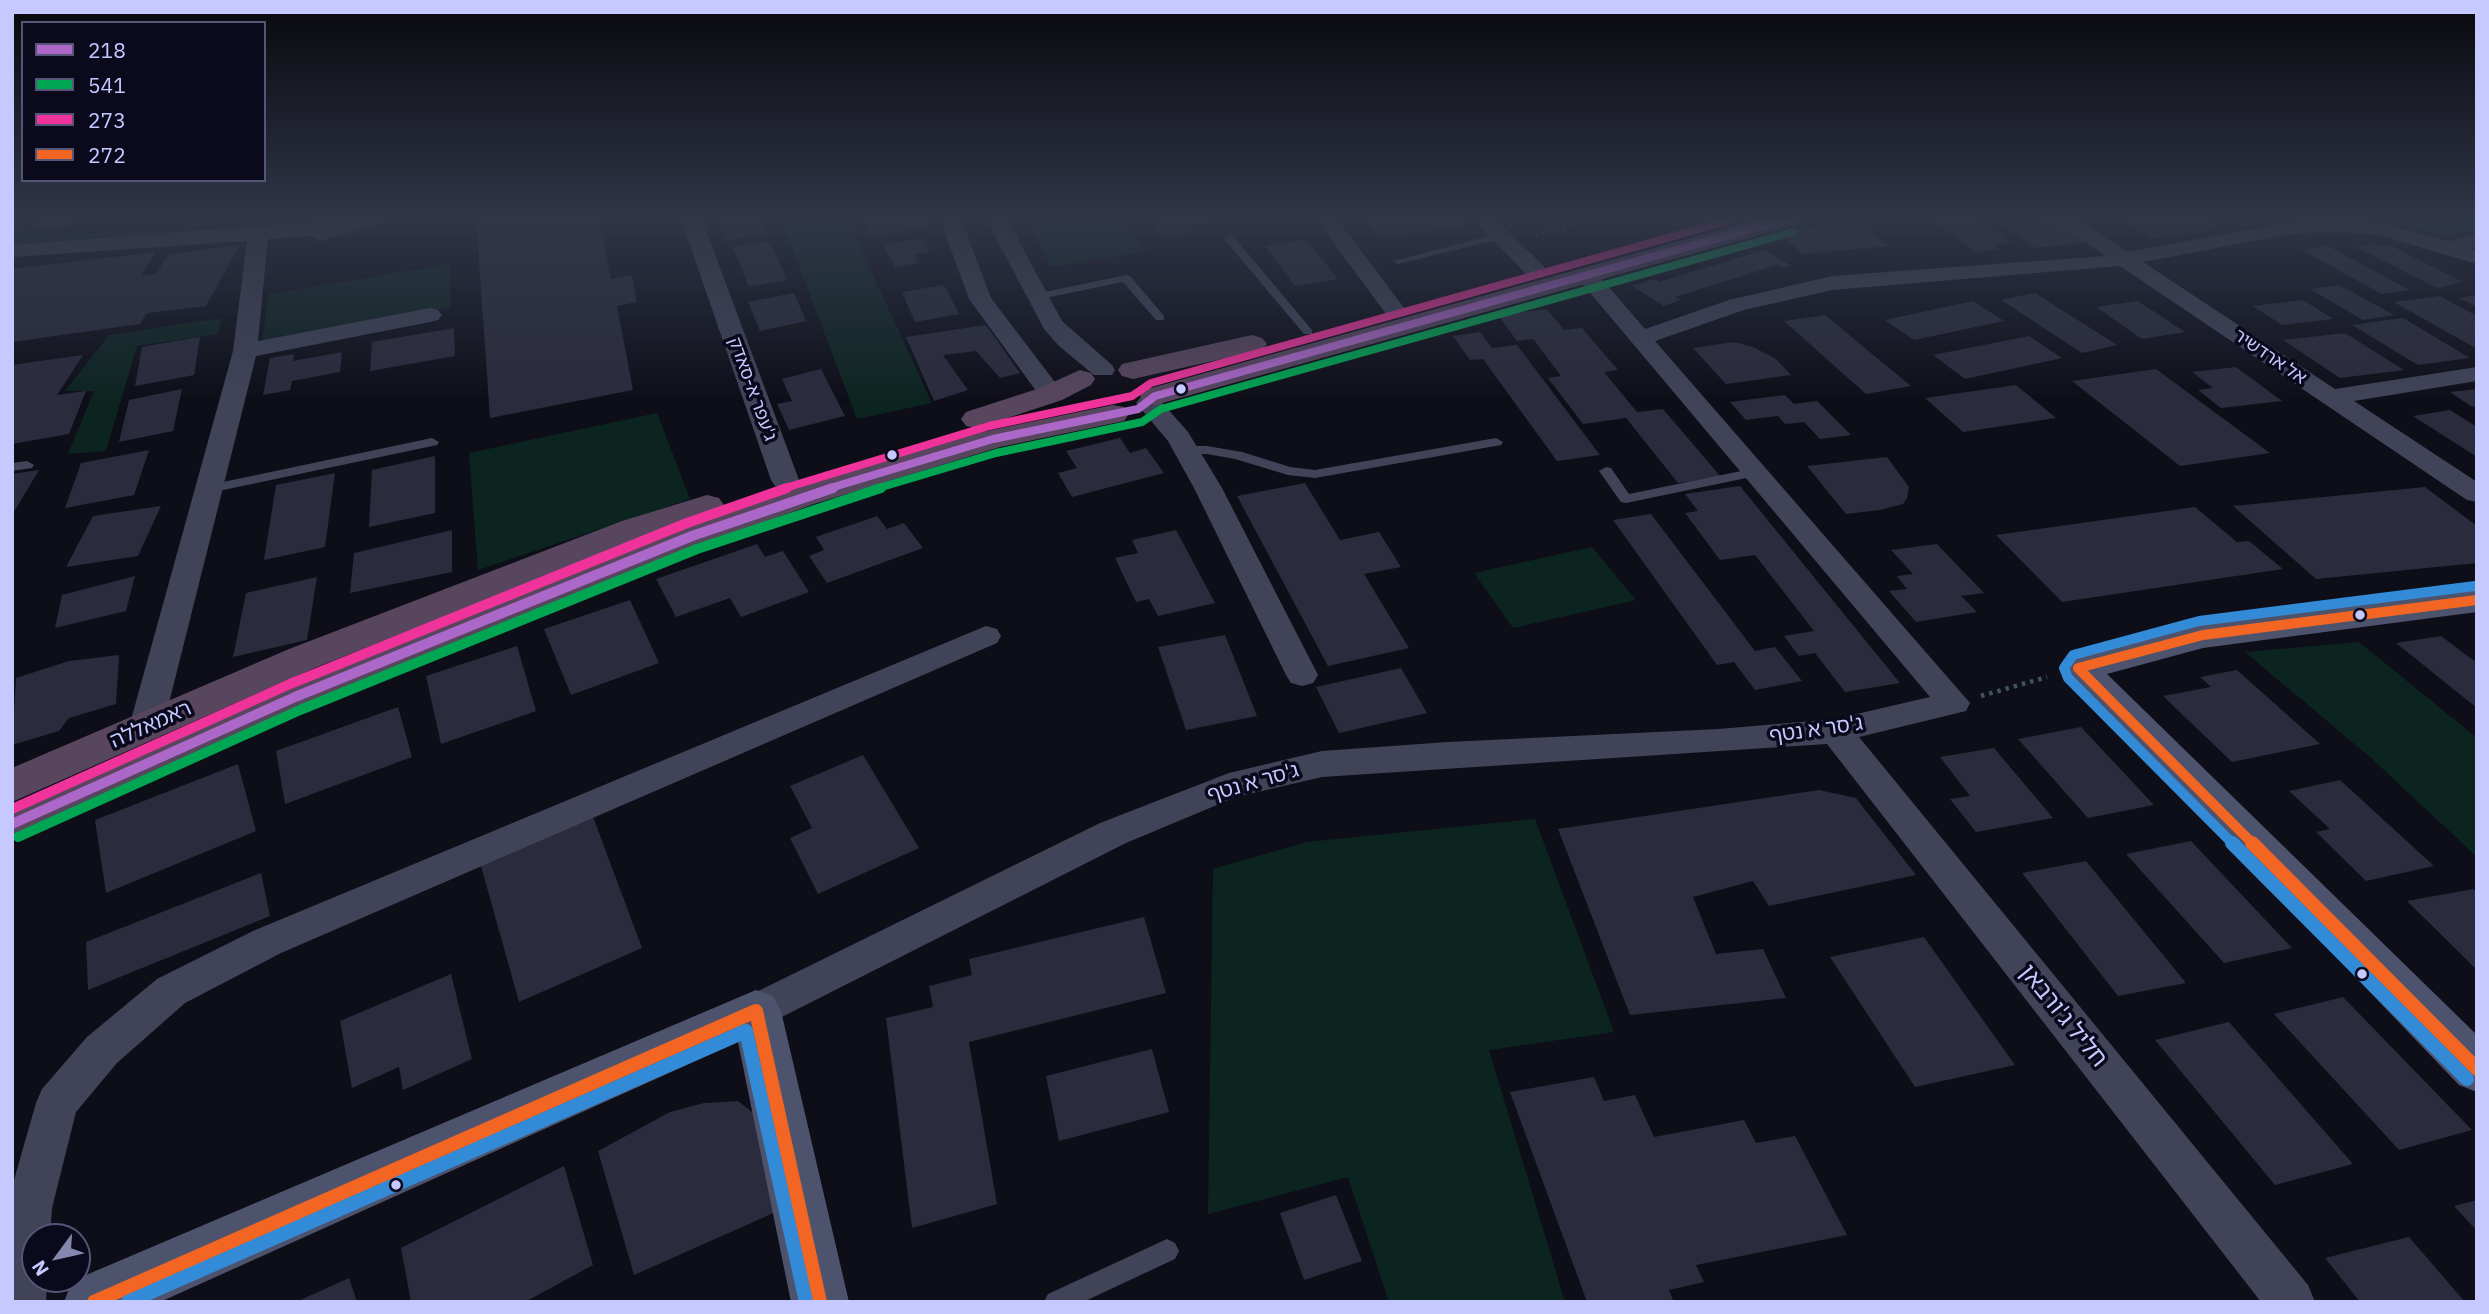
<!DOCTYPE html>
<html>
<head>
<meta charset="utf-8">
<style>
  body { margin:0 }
  #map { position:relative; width:2489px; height:1314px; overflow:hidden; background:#0e0e18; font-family:"IBM Plex Sans",sans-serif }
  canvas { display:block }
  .frame { position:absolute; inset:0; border:14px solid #c5c9ff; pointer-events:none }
  .legend { position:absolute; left:21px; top:21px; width:245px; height:161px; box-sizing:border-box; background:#0a0a1c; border:2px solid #555677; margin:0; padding:9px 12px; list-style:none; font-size:21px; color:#c5c9ff }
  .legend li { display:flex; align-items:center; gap:14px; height:35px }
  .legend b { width:35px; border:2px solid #555677 }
  .north { position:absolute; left:21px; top:1223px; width:70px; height:70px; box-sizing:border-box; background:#0a0a1c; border:2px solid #555677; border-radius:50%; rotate:237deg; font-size:19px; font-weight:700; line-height:28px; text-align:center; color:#c5c9ff }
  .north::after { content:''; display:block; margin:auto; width:24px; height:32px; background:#8588ae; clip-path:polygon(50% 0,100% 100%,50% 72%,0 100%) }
</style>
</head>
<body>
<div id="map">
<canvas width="2489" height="1314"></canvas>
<div class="frame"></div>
<ul class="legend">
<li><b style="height:9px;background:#ac68c9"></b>218</li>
<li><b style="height:9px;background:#00a651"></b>541</li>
<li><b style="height:9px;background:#ef339a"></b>273</li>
<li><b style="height:9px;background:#f26522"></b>272</li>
</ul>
<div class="north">N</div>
</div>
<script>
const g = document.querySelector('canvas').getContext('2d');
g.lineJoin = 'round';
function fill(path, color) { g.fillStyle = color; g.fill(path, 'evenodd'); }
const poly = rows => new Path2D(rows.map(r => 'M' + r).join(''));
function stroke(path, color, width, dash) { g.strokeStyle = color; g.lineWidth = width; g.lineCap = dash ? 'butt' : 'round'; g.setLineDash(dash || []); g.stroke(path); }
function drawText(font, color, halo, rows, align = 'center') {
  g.font = font + ' "IBM Plex Sans","Noto Sans Hebrew",sans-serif'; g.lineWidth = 7; g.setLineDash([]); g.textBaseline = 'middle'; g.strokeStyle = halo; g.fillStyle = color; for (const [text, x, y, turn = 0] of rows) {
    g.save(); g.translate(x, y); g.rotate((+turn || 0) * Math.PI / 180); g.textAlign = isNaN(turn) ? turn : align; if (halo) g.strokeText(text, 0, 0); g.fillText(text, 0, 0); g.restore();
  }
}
const green = poly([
  [781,219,847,219,932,403,857,419],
  [1027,219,1119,219,1146,251,1051,267],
  [2380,219,2477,219,2477,230,2447,236],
  [255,227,12,246,12,229,28,228,28,234,51,235],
  [451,264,450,308,262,340,269,294],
  [222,318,218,334,137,346,106,451,68,454,94,391,65,391,109,335],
  [657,413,690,499,478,570,469,453],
  [1592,547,1636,600,1513,628,1474,573],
  [2359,642,2477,738,2477,857,2370,757,2245,652],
  [1535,819,1614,1032,1489,1050,1565,1302,1389,1302,1348,1177,1208,1214,1213,869,1307,842]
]);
const building = poly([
  [41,219,80,219,75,225,32,229],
  [476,219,600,219,611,279,632,275,637,302,617,306,633,390,490,418],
  [719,219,761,219,766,234,725,241],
  [862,219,931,219,934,225,869,236],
  [1151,219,1207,219,1210,223,1184,227,1189,234,1163,238],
  [1366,219,1466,219,1471,225,1380,237],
  [1931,219,1977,219,2011,242,1993,245,1998,249,1976,252],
  [2035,219,2056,219,2089,242,2035,248,1999,222,2015,220,2026,228,2045,226],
  [2121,219,2204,219,2220,229,2150,238],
  [1861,223,1888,246,1803,254,1778,231],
  [922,238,930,252,914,255,918,263,895,267,883,246],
  [1306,240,1338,279,1295,286,1265,246],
  [770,241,787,280,749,287,733,247],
  [2373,244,2393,247,2463,282,2437,288,2356,247],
  [240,245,206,306,147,313,140,324,12,342,12,269,155,252,141,276,156,274,169,254],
  [2328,246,2410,290,2382,294,2302,250],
  [1764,250,1792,266,1783,268,1777,265,1675,297,1681,300,1664,306,1632,286,1655,279,1659,282],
  [944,285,959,314,915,322,902,292],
  [2339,285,2394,315,2363,320,2310,289],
  [794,293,806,321,760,331,748,302],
  [2035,293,2117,345,2082,353,2001,300],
  [2477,295,2477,307,2459,298],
  [2440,296,2477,316,2477,349,2394,302],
  [2303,300,2333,319,2282,325,2253,306],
  [1973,301,2004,321,1914,340,1885,320],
  [2138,301,2185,332,2142,339,2096,307],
  [1547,309,1564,330,1582,328,1618,370,1604,372,1637,412,1663,409,1721,477,1678,483,1626,418,1583,424,1548,378,1561,376,1533,339,1517,341,1498,315],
  [1825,315,1911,386,1866,394,1784,321],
  [2403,318,2470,358,2418,365,2352,325],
  [986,325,1020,373,1000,378,976,351,943,355,968,390,934,401,906,337],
  [454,328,455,356,370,371,372,342],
  [1480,332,1492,348,1517,345,1600,455,1557,461,1483,359,1470,360,1453,336],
  [2345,333,2404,370,2340,378,2283,340],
  [2029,336,2062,358,1965,379,1933,355],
  [200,337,194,375,135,386,142,347],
  [1734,342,1753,347,1776,359,1791,375,1726,384,1693,348],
  [342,352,340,372,292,381,290,390,263,395,270,358,294,354,293,361],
  [83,355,57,395,86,391,69,434,12,444,12,365],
  [2236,367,2282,401,2221,408,2198,390,2213,388,2192,372],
  [821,369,845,416,789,430,777,404,792,401,782,379],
  [2156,369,2270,453,2180,466,2072,381],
  [2016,385,2056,418,1963,432,1925,398],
  [182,389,173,431,119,442,129,400],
  [2477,389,2477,406,2472,407,2450,392],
  [1785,395,1794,404,1817,401,1851,435,1820,439,1804,422,1785,424,1778,416,1746,420,1730,402],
  [2450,410,2477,427,2477,457,2413,416],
  [1120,438,1130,453,1146,448,1164,473,1072,497,1058,473,1077,468,1066,451],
  [149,450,134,495,65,508,81,463],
  [435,456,435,513,369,527,372,470],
  [1887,457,1909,487,1907,498,1903,504,1880,510,1846,514,1807,466],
  [39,470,12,515,12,474],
  [335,473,325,547,264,560,276,485],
  [1305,483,1340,540,1379,532,1401,567,1364,574,1409,648,1328,666,1237,496],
  [1740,486,1900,683,1845,692,1815,653,1799,656,1784,636,1814,631,1755,555,1720,560,1685,513,1698,511,1685,494],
  [2425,487,2477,526,2477,563,2316,579,2233,506],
  [161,506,138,556,66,567,93,516],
  [2195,507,2237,542,2249,541,2283,569,2062,602,1996,535],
  [1651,514,1755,651,1775,647,1802,681,1755,690,1734,662,1717,665,1613,520],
  [877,516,887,529,904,523,923,548,827,583,809,556,824,550,816,537],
  [452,530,452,572,350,593,354,553],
  [1176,530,1215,603,1158,616,1149,599,1136,602,1115,558,1138,553,1132,540],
  [757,544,765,557,783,551,809,592,741,617,730,598,676,617,656,579],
  [1937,544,1984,593,1961,596,1977,612,1916,622,1889,591,1907,589,1897,576,1913,574,1891,550],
  [135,576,126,611,55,628,62,595],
  [317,577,307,640,233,657,246,593],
  [630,600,659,663,571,695,544,629],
  [1225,635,1257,716,1186,730,1158,647],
  [2441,636,2477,663,2477,708,2396,643],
  [517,646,536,711,441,744,426,676],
  [119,655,116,704,69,718,59,731,12,745,16,678,69,661],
  [1401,668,1427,713,1339,733,1316,687],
  [2237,670,2320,744,2232,762,2163,696,2211,687,2200,677],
  [398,707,412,757,285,804,276,751],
  [2081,727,2154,805,2088,818,2018,739],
  [1994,748,2053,818,1976,832,1950,799,1970,796,1940,757],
  [863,755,919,848,818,894,790,838,812,828,790,786],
  [238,764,256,831,106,893,95,820],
  [2340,780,2434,866,2366,881,2316,832,2330,829,2289,791],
  [1819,790,1856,798,1916,875,1769,906,1753,881,1693,897,1716,954,1763,949,1786,998,1630,1015,1558,829],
  [592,814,642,948,519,1002,479,859],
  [2191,841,2292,948,2224,963,2126,854],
  [2086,861,2186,983,2118,996,2022,873],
  [261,873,270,916,88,990,86,942],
  [2473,889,2477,892,2477,970,2407,901],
  [1144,917,1166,993,969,1042,997,1204,912,1228,886,1018,933,1007,929,986,972,975,969,959],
  [1924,937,2015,1065,1915,1087,1830,957],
  [451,974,472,1059,403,1090,399,1067,352,1088,340,1021],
  [2343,997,2472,1130,2399,1150,2274,1014],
  [2229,1022,2353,1164,2275,1185,2155,1040],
  [1152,1049,1169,1112,1059,1141,1046,1076],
  [1594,1077,1604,1101,1635,1095,1654,1137,1744,1120,1756,1143,1795,1136,1847,1235,1696,1265,1704,1282,1669,1290,1674,1302,1587,1302,1510,1092],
  [738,1101,761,1119,778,1211,634,1275,598,1151,670,1112,704,1103],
  [564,1166,593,1265,525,1302,411,1302,401,1248],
  [1336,1195,1362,1261,1304,1280,1280,1213],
  [2477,1200,2477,1231,2454,1206],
  [2409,1237,2465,1302,2360,1302,2325,1258],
  [349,1278,357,1302,296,1302]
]);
const pathFar1 = poly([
  [1536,235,1592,219]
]);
const path = poly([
  [1981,696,2047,677]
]);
const lane = poly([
  [12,219,21,219,12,226,12,219],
  [1500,233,1504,234,1504,238,1398,264,1393,261,1500,233],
  [1225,236,1233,236,1312,330,1312,334,1304,334,1225,240,1225,236],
  [1126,275,1130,276,1164,316,1164,320,1156,320,1123,282,1035,300,1029,297,1035,294,1126,275],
  [432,438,439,442,437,445,209,493,202,489,209,485,432,438],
  [1496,438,1503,442,1501,445,1315,478,1288,475,1235,459,1207,454,1186,454,1179,450,1186,446,1207,446,1242,452,1290,467,1315,470,1496,438],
  [27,461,34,465,32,468,12,471,12,463,27,461],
  [1606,467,1611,468,1629,494,1756,468,1763,472,1756,476,1626,503,1621,502,1599,471,1606,467],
  [1167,1239,1175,1243,1179,1251,1175,1259,1083,1302,1044,1302,1048,1294,1167,1239]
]);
const street = poly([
  [352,219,386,219,383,223,320,241,310,236,268,239,258,341,430,308,438,310,442,315,438,320,430,322,256,356,163,727,158,735,146,739,134,735,129,727,233,351,247,241,12,257,12,245,352,219],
  [681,219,702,219,799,480,795,486,775,486,771,480,681,219],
  [940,219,961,219,991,298,1064,394,1060,399,1042,399,969,299,940,219],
  [986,219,1007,219,1062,321,1112,365,1115,370,1112,375,1094,375,1059,346,1044,329,986,219],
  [1316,219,1337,219,1405,309,1402,314,1386,314,1316,219],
  [1473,219,1495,219,1543,265,1546,270,1543,275,1527,275,1473,219],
  [2053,219,2078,219,2127,252,2284,223,2324,219,2380,223,2449,241,2477,233,2477,246,2470,248,2477,251,2477,264,2379,235,2332,231,2284,235,2143,262,2335,389,2477,367,2477,381,2354,401,2477,482,2477,502,2467,500,2120,266,1832,290,1744,310,1655,341,1970,703,1966,711,1859,737,2308,1285,2315,1302,2261,1302,1827,744,1322,777,1236,797,1126,843,770,1023,756,1029,742,1023,736,1011,742,999,1100,823,1229,773,1322,751,1448,742,1719,729,1835,719,1930,697,1576,276,1579,271,1595,271,1645,329,1729,300,1832,276,2105,256,2053,219],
  [1149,395,1158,398,1188,432,1222,488,1318,675,1313,683,1302,686,1291,683,1286,675,1194,488,1168,441,1136,403,1140,398,1149,395],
  [986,626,997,629,1001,636,997,643,281,953,185,1003,117,1063,76,1112,52,1208,50,1237,35,1237,35,1279,47,1279,46,1302,12,1302,12,1187,36,1103,42,1089,87,1037,157,979,253,931,986,626]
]);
const secondary = poly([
  [2477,588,2477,612,2203,648,2107,674,2477,1035,2477,1092,2459,1085,2059,668,2064,659,2203,622,2477,588],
  [756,990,773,996,781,1011,849,1302,791,1302,738,1042,160,1302,64,1302,72,1281,756,990]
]);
const highway = poly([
  [1759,219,1801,219,1798,224,1166,402,1155,405,1144,402,1140,396,1144,390,1759,219],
  [1252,335,1262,338,1267,344,1262,350,1133,379,1122,376,1118,370,1122,364,1252,335],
  [1080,370,1091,373,1095,379,1091,385,1062,400,977,428,966,426,961,419,966,412,1040,388,1080,370],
  [1113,405,1124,407,1129,414,1124,421,1000,447,814,504,704,544,309,707,12,841,12,805,281,687,680,528,790,490,982,432,1113,405],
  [707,495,719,498,724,505,719,512,646,537,317,667,12,802,12,768,289,649,622,521,707,495]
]);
const bus1Far1 = poly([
  [827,489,993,439,1138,409,1155,396,1787,219]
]);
const bus1 = poly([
  [12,824,295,697,692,536,833,488]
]);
const bus2Far1 = poly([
  [875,489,996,453,1142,422,1161,409,1793,232]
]);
const bus2 = poly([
  [18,837,300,710,697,549,881,488]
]);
const bus3Far1 = poly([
  [782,489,989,426,1132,396,1151,383,1735,219]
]);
const bus3 = poly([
  [12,809,290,684,687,523,787,488]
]);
const bus4Far1 = poly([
  [2254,845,2078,668,2203,635,2477,600]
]);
const bus4 = poly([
  [2252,843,2477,1069],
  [94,1302,756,1011,820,1302]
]);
const bus5Far1 = poly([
  [2234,845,2068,678,2064,668,2073,655,2199,621,2475,586]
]);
const bus5 = poly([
  [2232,843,2467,1079],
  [128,1302,746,1031,806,1302]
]);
const markers = [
  [1181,389,6,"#c5c9ff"],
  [892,455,6,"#c5c9ff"],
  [2360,615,6,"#c5c9ff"],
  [2362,974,6,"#c5c9ff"],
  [396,1185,6,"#c5c9ff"]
];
const farStreetnames = [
  ["אל ארדשיר",2270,357,34],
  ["ג'עפר א-סאדק",752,389,70]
];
const streetNames = [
  ["ראמאללה",151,725,-24],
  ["ג'סר א נטף",1816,730,-8],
  ["ג'סר א נטף",1253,783,-16]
];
const nearStreetnames = [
  ["חליל ג'ורבאן",2063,1016,51]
];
fill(green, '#0c2420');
fill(building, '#2a2b3c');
stroke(pathFar1, '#40545c', 3.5, [2.5, 4.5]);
stroke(path, '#40545c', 4.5, [3.5, 5]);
fill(lane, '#414459');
fill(street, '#414459');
fill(secondary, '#4e536d');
fill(highway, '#58465f');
stroke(bus1Far1, '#ac68c9', 8);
stroke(bus1, '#ac68c9', 10);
stroke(bus2Far1, '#00a651', 8);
stroke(bus2, '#00a651', 10);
stroke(bus3Far1, '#ef339a', 8);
stroke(bus3, '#ef339a', 10);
stroke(bus4Far1, '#f26522', 10);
stroke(bus4, '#f26522', 14);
stroke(bus5Far1, '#338bd7', 10);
stroke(bus5, '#338bd7', 14);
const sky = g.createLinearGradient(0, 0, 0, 403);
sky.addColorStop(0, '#08080d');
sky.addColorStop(0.54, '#303648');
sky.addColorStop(1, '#30364800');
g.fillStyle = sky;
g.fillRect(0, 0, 2489, 403);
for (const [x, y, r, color] of markers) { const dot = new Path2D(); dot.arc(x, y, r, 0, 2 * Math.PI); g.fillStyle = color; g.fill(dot); stroke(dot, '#0a0a1c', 2.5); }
drawText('18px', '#c5c9ff', '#0a0a1c', farStreetnames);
drawText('21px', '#c5c9ff', '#0a0a1c', streetNames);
drawText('24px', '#c5c9ff', '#0a0a1c', nearStreetnames);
</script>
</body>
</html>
